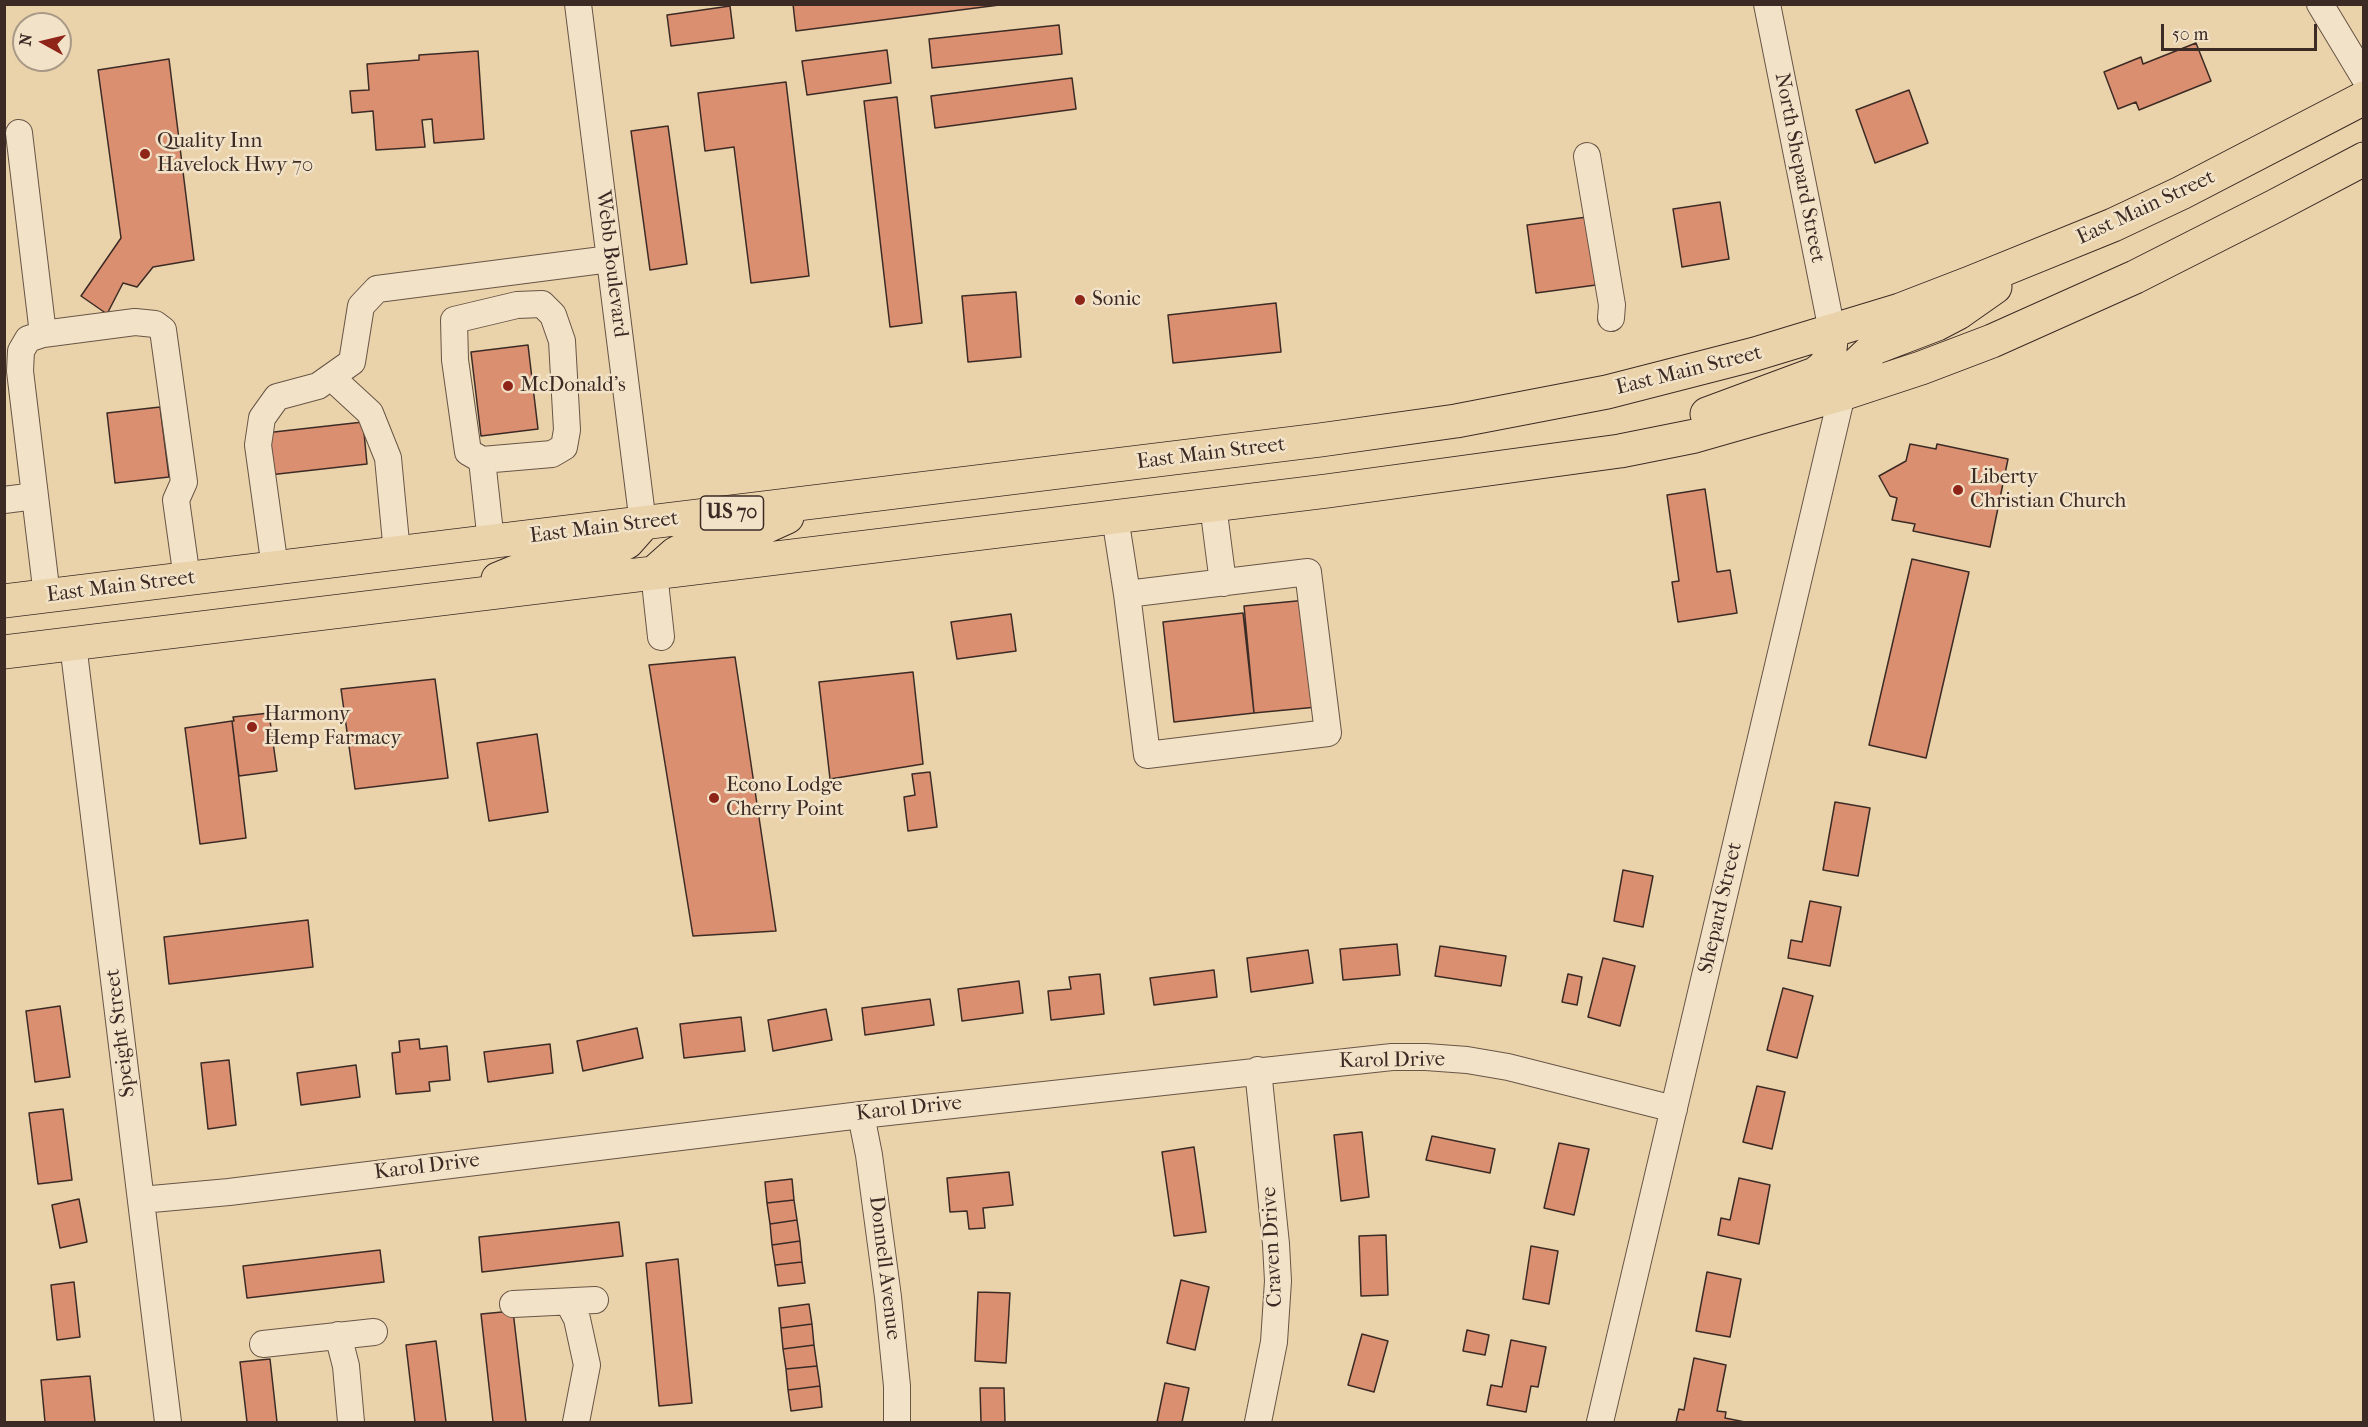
<!DOCTYPE html>
<html>
<head>
<meta charset="utf-8">
<style>
  body { margin:0 }
  #map { position:relative; width:2368px; height:1427px; overflow:hidden; background:#ead3aa; font-family:"IM FELL French Canon",serif }
  canvas { display:block }
  .frame { position:absolute; inset:0; border:6px solid #3c2b25; pointer-events:none }
  .north { position:absolute; left:12px; top:12px; width:60px; height:60px; box-sizing:border-box; background:#f1e2c8; border:2px solid #a99987; border-radius:50%; rotate:278deg; font-size:16px; font-weight:700; line-height:24px; text-align:center; color:#3c2b25 }
  .north::after { content:''; display:block; margin:auto; width:21px; height:27px; background:#8f2418; clip-path:polygon(50% 0,100% 100%,50% 72%,0 100%) }
  .scale { position:absolute; left:2161px; top:24px; width:156px; height:27px; box-sizing:border-box; border:3px solid #3c2b25; border-top:0; padding-left:8px; font-size:18px; line-height:21px; white-space:nowrap; color:#3c2b25; -webkit-text-stroke:4px #f1e2c8; paint-order:stroke }
</style>
</head>
<body>
<div id="map">
<canvas width="2368" height="1427"></canvas>
<div class="frame"></div>
<div class="north">N</div>
<div class="scale">50 m</div>
</div>
<script>
const g = document.querySelector('canvas').getContext('2d');
g.lineJoin = 'round';
function fill(path, color) { g.fillStyle = color; g.fill(path, 'evenodd'); }
const poly = rows => new Path2D(rows.map(r => 'M' + r).join(''));
function stroke(path, color, width, dash) { g.strokeStyle = color; g.lineWidth = width; g.lineCap = dash ? 'butt' : 'round'; g.setLineDash(dash || []); g.stroke(path); }
function drawText(font, color, halo, rows, align = 'center') {
  g.font = font + ' "IM FELL French Canon",serif'; g.lineWidth = 5; g.setLineDash([]); g.textBaseline = 'middle'; g.strokeStyle = halo; g.fillStyle = color; for (const [text, x, y, turn = 0] of rows) {
    g.save(); g.translate(x, y); g.rotate((+turn || 0) * Math.PI / 180); g.textAlign = isNaN(turn) ? turn : align; if (halo) g.strokeText(text, 0, 0); g.fillText(text, 0, 0); g.restore();
  }
}
const building = poly([
  [793,4,1007,4,796,31,793,4],
  [730,6,734,38,671,46,667,15,730,6],
  [1059,25,1062,54,932,68,929,39,1059,25],
  [2196,43,2211,81,2139,110,2136,102,2118,109,2104,72,2141,57,2143,64,2196,43],
  [887,50,891,83,807,95,802,61,887,50],
  [478,51,484,139,434,143,432,119,422,120,425,147,376,150,373,111,352,113,350,91,369,90,367,64,419,60,419,55,478,51],
  [169,59,194,260,153,267,137,287,123,283,107,314,81,296,121,238,98,70,169,59],
  [1072,78,1076,109,935,128,931,96,1072,78],
  [786,82,809,276,751,283,734,147,705,151,698,93,786,82],
  [1909,90,1928,143,1875,163,1856,110,1909,90],
  [897,97,922,323,890,327,864,101,897,97],
  [668,126,687,264,650,270,631,131,668,126],
  [1720,202,1729,259,1682,267,1673,209,1720,202],
  [1587,217,1596,285,1536,293,1527,225,1587,217],
  [1016,292,1021,357,968,362,962,296,1016,292],
  [1276,303,1281,352,1173,363,1168,315,1276,303],
  [528,345,538,429,481,436,471,352,528,345],
  [160,407,169,477,115,483,107,413,160,407],
  [363,422,367,464,269,475,265,433,363,422],
  [1910,444,1936,449,1937,444,2008,459,1990,547,1913,531,1915,524,1892,520,1897,498,1890,496,1879,476,1906,461,1910,444],
  [1705,489,1717,572,1730,570,1737,613,1678,622,1672,582,1679,581,1667,495,1705,489],
  [1912,559,1969,572,1926,758,1869,745,1912,559],
  [1307,600,1317,707,1254,713,1244,606,1307,600],
  [1243,613,1254,713,1174,722,1163,622,1243,613],
  [1011,614,1016,651,957,659,951,622,1011,614],
  [735,657,776,931,693,936,649,665,735,657],
  [913,672,923,764,830,779,819,682,913,672],
  [435,679,448,778,355,789,341,689,435,679],
  [269,713,277,771,239,776,232,721,234,721,233,717,269,713],
  [232,721,246,838,200,844,185,728,232,721],
  [537,734,548,812,489,821,477,743,537,734],
  [930,772,937,827,908,831,904,797,915,795,912,774,930,772],
  [1835,802,1870,808,1858,876,1823,870,1835,802],
  [1623,870,1653,876,1643,927,1614,921,1623,870],
  [1810,901,1841,907,1830,966,1788,958,1791,940,1802,942,1810,901],
  [308,920,313,967,169,984,164,937,308,920],
  [1397,944,1400,975,1343,980,1340,949,1397,944],
  [1440,946,1506,956,1501,986,1435,976,1440,946],
  [1308,950,1313,983,1251,992,1247,958,1308,950],
  [1603,958,1635,966,1620,1026,1588,1017,1603,958],
  [1214,970,1217,997,1154,1005,1150,978,1214,970],
  [1100,974,1104,1014,1051,1020,1048,991,1071,989,1069,977,1100,974],
  [1568,974,1582,977,1577,1005,1562,1002,1568,974],
  [1019,981,1023,1013,962,1021,958,989,1019,981],
  [1783,988,1813,996,1797,1058,1767,1050,1783,988],
  [930,999,934,1025,865,1035,862,1008,930,999],
  [60,1006,70,1077,35,1082,26,1011,60,1006],
  [826,1009,832,1040,773,1051,768,1020,826,1009],
  [741,1017,745,1051,684,1058,680,1024,741,1017],
  [637,1028,643,1058,583,1071,577,1041,637,1028],
  [419,1039,420,1049,447,1046,450,1080,429,1082,430,1091,396,1094,392,1053,400,1052,399,1041,419,1039],
  [550,1044,553,1073,488,1082,484,1052,550,1044],
  [229,1060,236,1125,208,1129,201,1063,229,1060],
  [356,1065,360,1097,301,1105,297,1073,356,1065],
  [1757,1086,1785,1092,1772,1149,1743,1142,1757,1086],
  [63,1109,72,1180,38,1184,29,1113,63,1109],
  [1362,1132,1369,1197,1341,1201,1334,1135,1362,1132],
  [1432,1136,1495,1149,1490,1173,1426,1160,1432,1136],
  [1559,1143,1589,1149,1574,1215,1544,1208,1559,1143],
  [1194,1147,1206,1232,1174,1236,1162,1152,1194,1147],
  [1009,1172,1013,1205,983,1208,985,1228,969,1229,967,1211,950,1212,947,1178,1009,1172],
  [1739,1178,1770,1185,1759,1244,1718,1235,1721,1218,1730,1220,1739,1178],
  [792,1179,794,1200,767,1203,765,1182,792,1179],
  [79,1199,87,1242,60,1248,52,1205,79,1199],
  [794,1200,797,1220,770,1224,767,1203,794,1200],
  [797,1220,800,1241,772,1245,770,1224,797,1220],
  [619,1222,623,1256,482,1272,479,1237,619,1222],
  [1386,1235,1388,1295,1361,1296,1359,1236,1386,1235],
  [800,1241,802,1262,775,1265,772,1245,800,1241],
  [1531,1246,1558,1251,1549,1304,1523,1299,1531,1246],
  [380,1250,384,1282,247,1298,243,1266,380,1250],
  [678,1259,692,1403,659,1406,646,1263,678,1259],
  [802,1262,805,1283,778,1286,775,1265,802,1262],
  [1707,1272,1741,1279,1730,1337,1696,1331,1707,1272],
  [1181,1280,1209,1287,1195,1350,1167,1343,1181,1280],
  [74,1282,80,1337,57,1340,51,1285,74,1282],
  [978,1292,1010,1293,1006,1363,975,1361,978,1292],
  [809,1304,812,1324,781,1328,779,1308,809,1304],
  [513,1311,526,1422,493,1422,481,1314,513,1311],
  [812,1324,814,1345,783,1349,781,1328,812,1324],
  [1467,1330,1489,1335,1485,1355,1463,1351,1467,1330],
  [1362,1334,1388,1341,1374,1392,1348,1385,1362,1334],
  [1511,1340,1546,1347,1538,1387,1531,1386,1526,1412,1487,1405,1491,1385,1502,1387,1511,1340],
  [436,1341,446,1422,415,1422,406,1345,436,1341],
  [814,1345,817,1366,786,1369,783,1349,814,1345],
  [1694,1358,1726,1365,1717,1411,1726,1412,1725,1418,1745,1422,1676,1422,1679,1409,1684,1410,1694,1358],
  [270,1359,277,1422,247,1422,240,1362,270,1359],
  [817,1366,820,1386,788,1390,786,1369,817,1366],
  [90,1376,95,1422,45,1422,41,1380,90,1376],
  [1165,1383,1189,1388,1182,1422,1157,1422,1165,1383],
  [820,1386,822,1407,791,1411,788,1390,820,1386],
  [980,1388,1004,1388,1005,1422,981,1422,980,1388]
]);
const minor = poly([
  [578,4,643,524],
  [1767,4,1832,331],
  [2320,4,2364,77],
  [19,133,43,334,135,322,155,324,163,330,184,482,176,500,187,579],
  [1587,156,1612,305,1611,318],
  [542,304,553,315,562,341,567,430,564,447,552,454,482,460,468,452,455,360,454,320,517,305,542,304],
  [43,334,28,339,21,351,20,371,47,596],
  [331,377,370,413,388,458,397,553],
  [482,460,491,542],
  [4,500,35,496],
  [1213,505,1223,583],
  [1115,517,1127,594],
  [275,568,258,445,262,418,277,397,318,386,352,362,361,306,377,289,610,259],
  [1308,572,1328,733,1147,755,1127,594,1308,572],
  [654,573,661,637],
  [73,644,168,1422],
  [1258,1070,1276,1244,1278,1281,1274,1342,1258,1422],
  [861,1115,869,1155,888,1297,897,1386,897,1422],
  [141,1200,229,1192,861,1115,1392,1057,1426,1057,1467,1060,1508,1067,1674,1109],
  [568,1302,577,1319,587,1365,576,1422],
  [513,1304,595,1300],
  [338,1335,346,1366,351,1422],
  [263,1344,374,1332],
  [1600,1422,1842,394]
]);
const major = poly([
  [1842,394,1853,368,1874,348,1937,324,1958,313,1995,287],
  [1707,414,1815,374,1824,367,1829,359,1832,331],
  [657,570,675,554,686,548,714,539,754,532,787,517],
  [498,579,530,566,606,554,627,542,643,524],
  [4,601,1320,440,1456,421,1607,392,1755,354,1900,310,1970,283,2113,225,2181,193,2364,98],
  [4,652,1327,491,1620,451,1695,436,1842,394,1921,368,1992,341,2135,277,2275,206,2364,159]
]);
const markers = [
  [145,154,6,"#8f2418"],
  [1080,300,6,"#8f2418"],
  [508,386,6,"#8f2418"],
  [1958,490,6,"#8f2418"],
  [252,727,6,"#8f2418"],
  [714,798,6,"#8f2418"]
];
const shields = [
  [732,513,63]
];
const shieldNames = [
  ["US 70",732,513]
];
const poiNames = [
  ["Quality Inn",157,142],
  ["Havelock Hwy 70",157,166],
  ["Sonic",1092,300],
  ["McDonald's",520,386],
  ["Liberty",1970,478],
  ["Christian Church",1970,502],
  ["Harmony",264,715],
  ["Hemp Farmacy",264,739],
  ["Econo Lodge",726,786],
  ["Cherry Point",726,810]
];
const streetNames = [
  ["North Shepard Street",1799,168,79],
  ["East Main Street",2146,208,-25],
  ["Webb Boulevard",611,264,83],
  ["East Main Street",1689,371,-14],
  ["East Main Street",1211,454,-7],
  ["East Main Street",604,528,-7],
  ["East Main Street",121,587,-7],
  ["Shepard Street",1721,908,-77],
  ["Speight Street",121,1033,-97],
  ["Karol Drive",1392,1061,-1],
  ["Karol Drive",909,1109,-6],
  ["Karol Drive",427,1167,-7],
  ["Craven Drive",1273,1247,-93],
  ["Donnell Avenue",884,1268,83]
];
fill(building, '#da8f71');
stroke(building, '#3c2b25', 1.5);
stroke(minor, '#685546', 28);
stroke(major, '#3c2b25', 35);
stroke(minor, '#f1e2c8', 26);
stroke(major, '#ead3aa', 33);
for (const [x, y, r, color] of markers) { const dot = new Path2D(); dot.arc(x, y, r, 0, 2 * Math.PI); g.fillStyle = color; g.fill(dot); stroke(dot, '#f1e2c8', 2); }
for (const [x, y, w] of shields) { const box = new Path2D(); box.roundRect(x - w / 2, y - 17, w, 34, 4.5); g.fillStyle = '#f1e2c8'; g.fill(box); stroke(box, '#3c2b25', 1.5); }
drawText('bold 20px', '#3c2b25', null, shieldNames);
drawText('21px', '#3c2b25', '#f1e2c8', poiNames, 'left');
drawText('21px', '#3c2b25', '#f1e2c8', streetNames);
</script>
</body>
</html>
